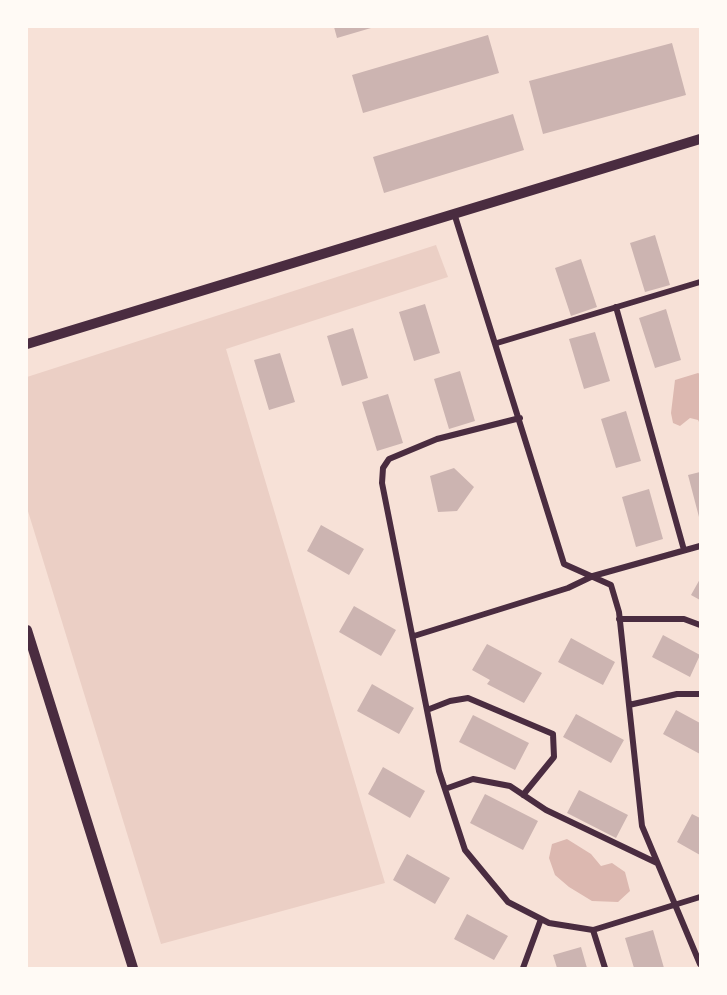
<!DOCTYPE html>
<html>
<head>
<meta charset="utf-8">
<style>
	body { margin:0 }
	#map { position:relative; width:727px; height:995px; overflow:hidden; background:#f7e1d7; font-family:Cabin,sans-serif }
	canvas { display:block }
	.frame { position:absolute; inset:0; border:28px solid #fffaf5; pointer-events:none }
</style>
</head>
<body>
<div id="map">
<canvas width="727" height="995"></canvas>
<div class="frame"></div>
</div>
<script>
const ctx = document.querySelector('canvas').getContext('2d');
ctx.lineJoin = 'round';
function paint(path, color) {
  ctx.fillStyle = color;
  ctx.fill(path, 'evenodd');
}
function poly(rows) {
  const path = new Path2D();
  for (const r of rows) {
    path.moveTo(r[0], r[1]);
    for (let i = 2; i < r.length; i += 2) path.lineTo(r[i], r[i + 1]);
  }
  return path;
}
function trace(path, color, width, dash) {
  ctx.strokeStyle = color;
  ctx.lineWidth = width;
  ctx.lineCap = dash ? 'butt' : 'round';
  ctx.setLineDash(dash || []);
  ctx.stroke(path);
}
paint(poly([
	[436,245,448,277,226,349,385,883,161,944,27,508,27,377]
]), '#ebcfc5');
paint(poly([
	[698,373,700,374,700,424,698,420,690,418,680,426,673,423,671,413,675,380],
	[567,839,591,854,601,866,612,863,625,872,630,891,618,902,592,901,569,887,555,875,549,858,552,844]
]), '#dcb8b0');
paint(poly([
	[334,27,371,27,371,28,337,38],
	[488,35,499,73,363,113,352,75],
	[672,43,686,95,543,134,529,81],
	[513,114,524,150,384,193,373,157],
	[655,235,670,285,645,292,630,243],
	[581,259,597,307,571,316,555,268],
	[425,304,440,353,414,361,399,312],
	[666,309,681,360,655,368,639,318],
	[353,328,368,378,342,386,327,336],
	[595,332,610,381,584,389,569,339],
	[280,353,295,402,269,410,254,360],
	[460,371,475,421,449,429,434,379],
	[388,394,403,443,377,451,362,402],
	[626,411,641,461,616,468,601,419],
	[454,468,474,487,457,511,438,512,430,476],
	[700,472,700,516,699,517,688,475],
	[649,489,663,539,636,547,622,497],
	[321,525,364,549,349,575,307,551],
	[700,579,700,600,691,595],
	[354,606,396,630,381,656,339,632],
	[663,635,700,655,690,677,652,657],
	[571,638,615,662,603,685,558,662],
	[487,644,542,673,524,703,487,684,490,680,472,670],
	[372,684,414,708,399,734,357,711],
	[676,710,700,723,700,754,663,734],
	[576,714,624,740,611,763,563,737],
	[473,715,529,743,515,770,459,742],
	[383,767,425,791,410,818,368,794],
	[579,790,628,815,616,838,567,813],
	[485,794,538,821,523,850,470,823],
	[692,814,700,818,700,855,677,842],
	[407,854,450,878,435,904,393,880],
	[467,914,508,936,494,960,454,939],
	[653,930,664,968,634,968,625,938],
	[581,947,587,968,557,968,553,955]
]), '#ccb4b1');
trace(poly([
	[454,213,564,564,611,585,619,612,642,826,700,964],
	[616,307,684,550],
	[497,343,700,282],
	[520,418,437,439,389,459,383,468,382,483,439,771,465,850,508,902,549,923,593,930,700,897],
	[619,619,684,619,700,625],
	[414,636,568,588,593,576,700,546],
	[629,705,677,694,700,694],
	[427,710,450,701,468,698,553,734,554,757,523,795],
	[445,789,473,779,510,786,546,810,657,863],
	[593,930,605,968],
	[523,968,541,919]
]), '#4a2c40', 6);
trace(poly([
	[27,344,700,139],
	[27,630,133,968]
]), '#4a2c40', 10);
</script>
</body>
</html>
